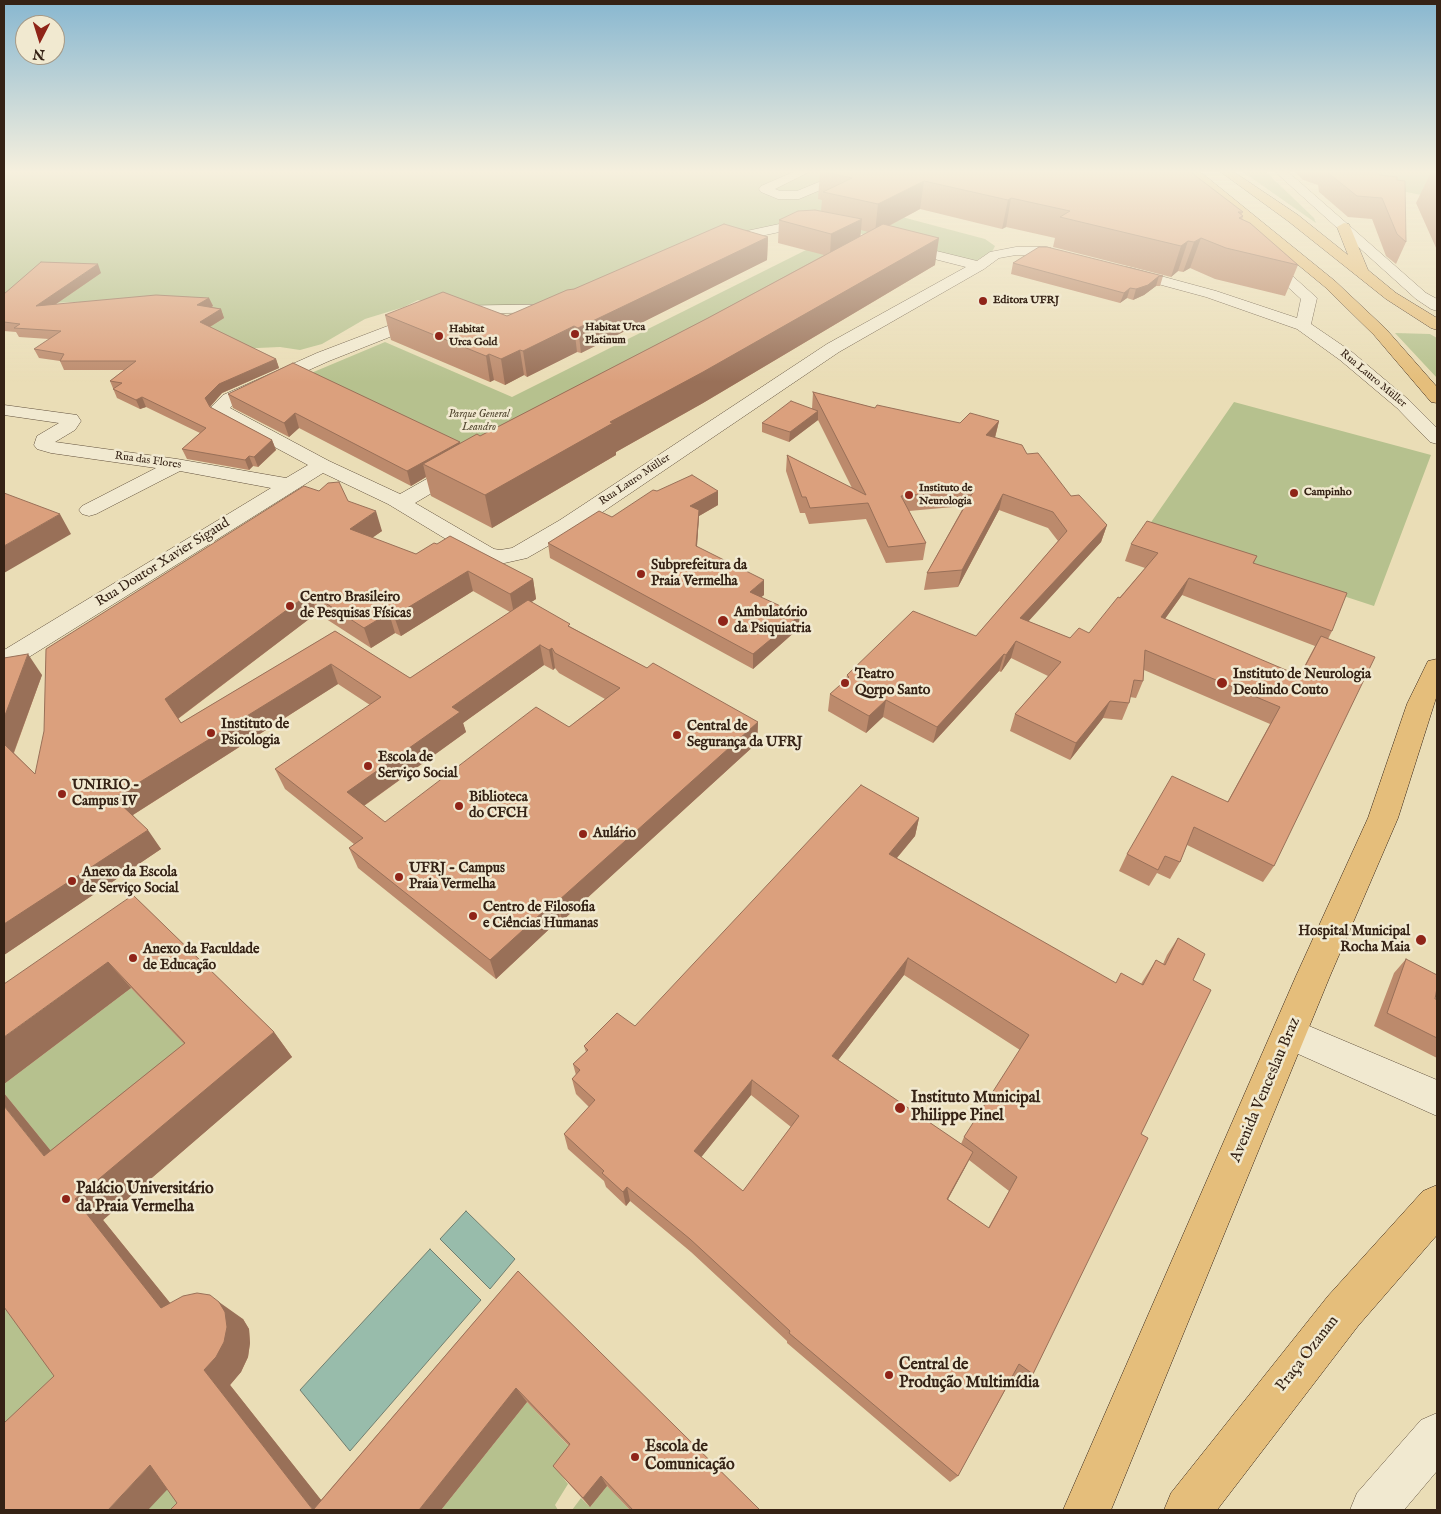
<!DOCTYPE html>
<html>
<head>
<meta charset="utf-8">
<style>
	body { margin:0 }
	#map { position:relative; width:1441px; height:1514px; overflow:hidden; background:#eaddb6; font-family:"IM FELL English",serif }
	canvas { display:block }
	.frame { position:absolute; inset:0; border:5px solid #352215; pointer-events:none }
	.north { position:absolute; left:15px; top:15px; width:50px; height:50px; box-sizing:border-box; background:#f1e9d0; border:1px solid #a69985; border-radius:50%; rotate:185deg; font-size:14px; font-weight:700; line-height:20px; text-align:center; color:#352215 }
	.north::after { content:''; display:block; margin:auto; width:18px; height:22px; background:#8f2418; clip-path:polygon(50% 0,100% 100%,50% 72%,0 100%) }
</style>
</head>
<body>
<div id="map">
<canvas width="1441" height="1514"></canvas>
<div class="frame"></div>
<div class="north">N</div>
</div>
<script>
const ctx = document.querySelector('canvas').getContext('2d');
ctx.lineJoin = 'round';
function paint(path, color) {
  ctx.fillStyle = color;
  ctx.fill(path, 'evenodd');
}
function poly(rows) {
  const path = new Path2D();
  for (const r of rows) {
    path.moveTo(r[0], r[1]);
    for (let i = 2; i < r.length; i += 2) path.lineTo(r[i], r[i + 1]);
  }
  return path;
}
function trace(path, color, width, dash) {
  ctx.strokeStyle = color;
  ctx.lineWidth = width;
  ctx.lineCap = dash ? 'butt' : 'round';
  ctx.setLineDash(dash || []);
  ctx.stroke(path);
}
function label(font, color, halo, rows, align = 'center') {
  ctx.font = font + ' "IM FELL English",serif';
  ctx.lineWidth = 5;
  ctx.setLineDash([]);
  ctx.textBaseline = 'middle';
  ctx.strokeStyle = halo;
  ctx.fillStyle = color;
  for (const [text, x, y, turn = 0] of rows) {
    ctx.save();
    ctx.translate(x, y);
    ctx.rotate((+turn || 0) * Math.PI / 180);
    ctx.textAlign = isNaN(turn) ? turn : align;
    if (halo) ctx.strokeText(text, 0, 0);
    ctx.fillText(text, 0, 0);
    ctx.restore();
  }
}
paint(poly([
	[4,170,882,170,902,217,985,239,995,246,992,252,972,263,824,224,753,234,563,303,486,308,433,305,418,300,404,307,365,319,322,344,300,350,280,347,235,349,84,302,4,304],
	[1240,170,1264,170,1314,218,1316,223],
	[1351,170,1380,172,1379,170,1437,170,1437,198,1406,192,1353,192],
	[832,237,879,250,483,463,304,376,385,342,512,397],
	[1395,333,1430,334,1437,338,1437,378],
	[1234,402,1431,455,1374,606,1145,531],
	[131,988,207,1068,73,1178,4,1093,4,1084],
	[4,1306,65,1361,4,1475],
	[527,1402,578,1456,562,1476,568,1484,555,1505,558,1510,441,1510],
	[180,1476,205,1510,146,1510],
	[607,1486,630,1510,572,1510,581,1498,590,1507]
]), '#b6c18e');
const water = poly([
	[466,1211,515,1259,490,1289,440,1239,466,1211],
	[430,1249,481,1300,350,1451,300,1390,430,1249]
]);
paint(water, '#98bcab');
trace(water, '#707e6f', 1);
const minor = poly([
	[798,170,813,170,775,189,780,191,797,191,848,170,863,170,861,173,799,199,778,199,761,192,759,189,761,186,798,170],
	[1273,170,1286,170,1426,293,1437,299,1437,311,1431,309,1416,299,1273,170],
	[784,223,817,223,824,227,817,231,784,231,719,245,712,241,714,238,784,223],
	[900,242,977,261,990,252,1016,247,1046,247,1051,248,1053,251,1051,254,1046,255,1016,255,999,258,984,269,839,352,576,530,527,558,500,564,479,559,388,504,323,473,13,667,4,669,4,650,271,488,180,471,96,514,89,516,82,514,79,510,82,506,156,468,51,453,37,449,34,445,37,436,59,423,4,415,4,405,77,415,81,421,75,430,55,442,177,459,286,478,308,465,215,415,211,407,223,395,317,353,440,306,569,304,571,307,569,310,563,312,448,314,329,361,235,403,230,408,329,461,400,494,455,463,462,461,469,463,472,467,469,471,415,503,494,549,500,550,512,548,560,520,827,344,966,267,895,249,893,246,900,242],
	[1263,253,1268,254,1317,298,1311,324,1352,352,1409,400,1437,428,1437,444,1430,442,1397,408,1340,360,1297,329,1206,297,1121,274,1119,271,1121,268,1126,267,1131,268,1216,291,1297,318,1301,299,1258,260,1256,257,1258,254,1263,253],
	[1290,1018,1437,1080,1437,1116,1278,1045,1273,1034,1278,1023,1290,1018],
	[1437,1413,1437,1471,1404,1510,1350,1510,1357,1493,1421,1420,1437,1413]
]);
const major = poly([
	[1437,1185,1437,1235,1358,1326,1217,1510,1164,1510,1171,1493,1328,1296,1423,1191,1437,1185]
]);
const highway = poly([
	[1179,170,1194,170,1203,174,1335,281,1386,329,1437,387,1437,403,1431,402,1374,335,1325,287,1195,180,1179,170],
	[1218,170,1231,170,1298,215,1348,255,1337,227,1344,223,1349,224,1368,270,1396,293,1437,318,1437,330,1431,328,1386,299,1288,221,1218,170],
	[1437,659,1437,695,1398,818,1330,976,1111,1510,1063,1510,1296,976,1368,818,1407,704,1428,661,1437,659]
]);
trace(minor, '#62513d', 1);
trace(major, '#352215', 1);
trace(highway, '#352215', 1);
paint(minor, '#f1e9d0');
paint(major, '#e5be7b');
paint(highway, '#e5be7b');
paint(poly([
	[1293,170,1375,170,1406,242,1396,264,1386,256,1372,219,1348,217,1319,192,1318,185,1303,180],
	[1432,170,1437,170,1437,250,1416,203],
	[820,171,1243,212,1241,215,1243,216,1242,220,1298,265,1285,296,1215,279,1190,268,1183,272,1178,271,1171,277,1053,247,1055,238,1006,227,1002,229,920,209,889,226,935,265,703,403,616,452,616,455,492,528,431,496,426,477,411,486,299,428,289,437,233,408,228,394,461,443,480,436,708,318,824,255,778,243,779,220,821,211,822,200,818,199],
	[861,230,868,232,860,236],
	[768,237,767,260,581,353,577,352,527,377,524,375,505,385,494,380,490,382,391,340,385,315,507,316,574,289],
	[1013,263,1163,276,1160,286,1156,286,1144,295,1133,300,1127,298,1120,303,1011,274],
	[101,273,56,304,209,298,213,306,211,307,221,309,224,318,210,327,276,359,279,368,222,393,210,407,272,440,276,450,258,467,253,466,249,470,187,459,182,449,200,433,146,407,140,409,117,398,110,381,124,370,64,370,60,361,39,358,34,349,49,339,19,337,16,332,4,331,4,294],
	[813,392,875,408,960,423,999,421,995,438,1027,454,1071,496,1107,525,1101,542,1028,621,1070,638,1089,633,1145,568,1125,561,1131,544,1257,556,1254,563,1332,631,1328,639,1274,866,1263,882,1187,845,1180,862,1170,879,1157,873,1149,886,1119,871,1127,854,1228,801,1270,724,1144,670,1143,681,1136,698,1130,697,1129,703,1122,720,1103,718,1070,760,1010,731,1015,714,1048,676,1011,658,1001,672,999,671,933,743,883,717,866,733,828,711,830,694,846,680,847,675,976,636,1058,541,1048,528,999,510,958,587,924,590,927,573,964,506,909,511,926,543,923,560,886,563,866,519,809,524,805,513,800,513,786,471,787,455,852,488,818,420,789,442,762,432,762,423,812,409],
	[1182,595,1315,646,1299,676,1165,619],
	[657,491,718,491,718,505,699,516,697,546,764,595,761,597,798,629,753,669,550,558,548,543,612,517],
	[348,501,382,531,372,538,416,554,437,544,533,579,536,599,531,602,571,627,647,668,758,722,757,743,562,921,560,919,496,979,358,868,349,848,354,844,285,789,275,769,370,705,338,684,133,815,161,849,4,955,4,658,42,675,14,753,35,774],
	[473,591,510,612,410,678,335,631,181,723,178,719,317,613,371,648,395,633,401,636],
	[544,665,553,670,555,668,559,673,605,699,569,727,385,822,364,806,466,732,463,723],
	[919,818,915,836,897,858,1115,983,1141,984,1156,960,1163,964,1167,955,1178,938,1193,980,1141,1134,1033,1374,1023,1384,1013,1376,958,1476,950,1482,787,1343,787,1341,691,1252,630,1201,626,1206,606,1187,604,1181,568,1149,564,1134,589,1107,576,1094,572,1079,576,1075,573,1064,586,1052,584,1046,635,1026],
	[904,975,1020,1050,964,1137,961,1144,838,1060],
	[751,1095,791,1127,743,1191,701,1157],
	[969,1160,1009,1191,988,1228,948,1199],
	[133,895,274,1032,292,1057,103,1220,170,1303,243,1319,249,1329,250,1343,248,1357,241,1372,230,1385,321,1500,518,1271,760,1510,630,1510,607,1486,590,1507,553,1466,569,1446,527,1402,441,1510,177,1503,167,1489,54,1376,51,1150,184,1044,131,988,4,1084],
	[1406,959,1435,999,1437,999,1437,1058,1374,1026,1394,973]
]), '#bc8a6c');
paint(poly([
	[924,181,920,209,875,233,878,204],
	[1011,198,1006,227,1002,229,1008,200],
	[862,219,860,241,830,257,831,234],
	[768,237,767,260,581,353,578,328],
	[939,238,935,265,703,403,616,452,616,455,492,528,485,495,610,422],
	[1201,238,1190,268,1183,272,1194,242],
	[1188,241,1178,271,1171,277,1181,246],
	[98,264,101,273,40,315,36,306],
	[1159,276,1156,286,1144,295,1133,300,1136,289],
	[1130,288,1127,298,1120,303,1124,293],
	[209,298,213,306,200,314,197,305],
	[221,309,224,318,203,331,200,322],
	[574,326,577,352,527,377,523,351],
	[520,350,524,375,505,385,501,359],
	[489,354,494,380,490,382,486,356],
	[276,359,279,368,222,393,209,408,205,398,219,384],
	[142,397,146,407,140,409,136,400],
	[818,411,818,420,789,442,790,432],
	[295,413,299,428,289,437,284,423],
	[999,421,995,437,982,451,986,435],
	[272,440,276,450,258,467,254,457],
	[460,442,463,457,423,464,426,477,411,486,407,471],
	[249,456,253,466,249,470,245,460],
	[718,491,718,505,699,516,696,560,690,506],
	[1003,494,999,510,958,587,962,570],
	[376,511,382,531,356,549,350,529],
	[60,514,71,534,4,573,4,546],
	[1107,525,1101,542,1016,635,1020,618],
	[468,571,473,591,401,636,394,616],
	[1189,578,1182,595,1154,634,1161,617],
	[533,579,536,599,514,614,510,594],
	[764,580,764,595,750,606,750,592],
	[310,593,317,613,176,720,165,699],
	[389,613,395,633,371,648,364,628],
	[800,615,798,629,753,669,753,654],
	[1016,641,1011,658,1001,672,1006,655],
	[540,645,544,665,463,723,466,732,355,812,347,792,452,707],
	[552,648,555,668,553,670,549,650],
	[28,654,42,675,12,757,4,746,4,718],
	[1004,654,999,671,933,743,937,727],
	[331,664,338,684,128,818,114,798],
	[886,700,883,717,866,733,869,716],
	[1110,701,1103,718,1070,760,1076,743],
	[758,722,757,743,562,921,558,901],
	[919,818,915,836,885,872,889,854],
	[148,830,161,849,4,955,4,924],
	[556,900,560,919,496,979,490,960],
	[908,958,904,975,829,1072,832,1056],
	[108,962,131,988,4,1084,4,1037],
	[274,1032,292,1057,103,1220,188,1325,161,1308,75,1199],
	[752,1080,751,1095,695,1165,694,1151],
	[4,1093,73,1178,44,1156,4,1106],
	[973,1152,966,1166,941,1212,947,1199],
	[627,1187,630,1201,626,1206,623,1192],
	[219,1302,243,1319,249,1329,250,1343,248,1357,241,1372,230,1385,329,1510,313,1510,204,1370],
	[516,1388,527,1402,441,1510,419,1510],
	[150,1465,180,1476,148,1510,108,1510],
	[601,1476,607,1486,590,1507,583,1498]
]), '#997058');
const building = poly([
	[823,170,1188,170,1243,212,1238,212,1243,216,1239,218,1250,223,1298,265,1226,248,1201,238,1194,242,1188,241,1181,246,1060,217,1070,211,1011,198,1008,200,924,181,878,204,823,192,852,178,820,171,823,170],
	[1327,170,1375,170,1380,175,1397,177,1397,180,1405,181,1406,242,1397,234,1382,198,1357,196,1327,172,1327,170],
	[815,210,862,219,831,234,779,220,798,211,815,210],
	[724,224,768,237,578,328,574,326,523,351,520,350,501,359,489,354,486,356,385,315,443,292,507,316,567,290,574,289,724,224],
	[883,224,939,238,703,372,610,422,613,423,485,495,423,464,477,434,480,436,708,318,883,224],
	[1039,247,1047,247,1163,276,1159,276,1148,285,1136,289,1130,288,1124,293,1013,263,1039,247],
	[41,262,98,264,36,306,156,295,209,298,197,305,221,309,200,322,276,359,219,384,205,398,210,407,272,440,254,457,249,456,245,460,182,449,206,428,142,397,136,400,113,389,122,383,110,381,136,361,60,361,64,354,34,349,61,331,14,328,20,324,4,322,4,294,41,262],
	[293,363,460,442,407,471,295,413,284,423,228,394,293,363],
	[813,392,875,408,877,405,960,423,970,413,999,421,986,435,1022,445,1027,454,1038,453,1071,496,1079,495,1107,525,1020,618,1070,638,1079,628,1089,633,1118,597,1120,598,1158,553,1131,544,1147,521,1257,556,1253,563,1347,593,1332,631,1189,578,1161,617,1300,676,1321,636,1375,657,1274,866,1194,827,1180,862,1165,856,1158,870,1127,854,1172,776,1228,802,1280,707,1145,650,1143,681,1134,680,1129,703,1110,701,1076,743,1015,714,1061,662,1016,641,1006,655,1004,654,937,727,886,700,869,716,830,694,849,677,847,675,913,611,976,636,1067,531,1053,512,1003,494,962,570,927,573,974,490,901,496,926,543,888,547,868,503,810,508,806,497,802,497,787,455,866,495,813,392],
	[791,401,818,411,790,432,762,423,791,401],
	[692,475,718,491,690,506,699,510,696,546,764,580,750,592,800,615,753,654,548,543,599,511,612,517,653,490,657,491,692,475],
	[339,482,348,501,376,511,350,529,416,554,434,543,437,544,450,536,533,579,510,594,468,571,394,616,389,613,364,628,310,593,165,699,181,723,335,631,410,678,528,600,570,624,568,626,647,668,653,663,758,722,558,901,556,900,490,960,349,848,363,838,275,769,381,697,331,664,114,798,148,830,4,924,4,744,35,774,44,731,46,649,304,486,319,491,328,483,339,482],
	[540,645,549,650,552,648,555,653,620,688,569,727,536,707,385,822,347,792,460,712,452,707,540,645],
	[4,493,60,514,4,546,4,493],
	[28,654,4,718,4,658,28,654],
	[861,785,919,818,889,854,1116,983,1121,973,1143,985,1156,960,1165,965,1178,938,1205,954,1193,980,1211,990,1141,1134,1148,1138,1033,1374,1019,1364,958,1476,789,1333,790,1331,690,1239,627,1187,623,1192,602,1173,604,1171,564,1134,595,1100,572,1079,580,1070,573,1064,588,1050,584,1046,617,1013,635,1026,861,785],
	[908,958,1029,1035,964,1137,1017,1177,989,1228,947,1199,973,1152,832,1056,908,958],
	[752,1080,799,1116,743,1191,694,1151,752,1080],
	[133,895,274,1032,75,1199,161,1308,183,1296,197,1293,210,1295,219,1302,225,1312,227,1327,224,1342,216,1357,204,1370,313,1510,518,1271,760,1510,633,1510,601,1476,583,1498,553,1466,570,1444,516,1388,419,1510,170,1510,177,1503,150,1465,108,1510,4,1510,4,1423,54,1376,4,1307,4,1106,44,1156,185,1043,108,962,4,1037,4,984,133,895],
	[1406,959,1437,975,1437,988,1435,999,1437,999,1437,1038,1387,1013,1406,959]
]);
paint(building, '#dba07d');
trace(building, '#997058', 1);
const sky = ctx.createLinearGradient(0, 0, 0, 382);
sky.addColorStop(0, '#88b7d0');
sky.addColorStop(0.45, '#f6f0de');
sky.addColorStop(1, '#f6f0de00');
ctx.fillStyle = sky;
ctx.fillRect(0, 0, 1441, 382);
for (const [x, y, r, color] of [
	[983,301,5,"#8f2418"],
	[575,334,5,"#8f2418"],
	[439,336,5,"#8f2418"],
	[1294,493,5,"#8f2418"],
	[909,495,5,"#8f2418"],
	[641,574,5,"#8f2418"],
	[290,606,5,"#8f2418"],
	[723,621,6,"#8f2418"],
	[845,683,5,"#8f2418"],
	[1222,683,6,"#8f2418"],
	[211,733,5,"#8f2418"],
	[677,735,5,"#8f2418"],
	[368,766,5,"#8f2418"],
	[62,794,5,"#8f2418"],
	[459,806,5,"#8f2418"],
	[583,834,5,"#8f2418"],
	[399,877,5,"#8f2418"],
	[72,881,5,"#8f2418"],
	[473,916,5,"#8f2418"],
	[1421,940,6,"#8f2418"],
	[133,958,5,"#8f2418"],
	[900,1108,6,"#8f2418"],
	[66,1199,5,"#8f2418"],
	[889,1375,5,"#8f2418"],
	[635,1457,5,"#8f2418"]
]) {
  const dot = new Path2D();
  dot.arc(x, y, r, 0, 2 * Math.PI);
  ctx.fillStyle = color;
  ctx.fill(dot);
  trace(dot, '#f1e9d0', 2);
}
label('bold 11px', '#352215', '#f1e9d0', [
	["Editora UFRJ",993,301],
	["Habitat Urca",585,328],
	["Platinum",585,341],
	["Habitat",449,330],
	["Urca Gold",449,343],
	["Instituto de",919,489],
	["Neurologia",919,502],
	["Campinho",1304,493]
], 'left');
label('11px', '#352215', '#f1e9d0', [
	["Rua Lauro Müller",1373,379,40],
	["Rua das Flores",148,461,8],
	["Rua Lauro Müller",635,480,-34]
]);
label('italic 11px', '#554a33', '#f1e9d0', [
	["Parque General",479,415],
	["Leandro",479,428]
]);
label('14px', '#352215', '#f1e9d0', [
	["Rua Doutor Xavier Sigaud",163,563,-32]
]);
label('bold 14px', '#352215', '#f1e9d0', [
	["Subprefeitura da",651,566],
	["Praia Vermelha",651,582],
	["Centro Brasileiro",300,598],
	["de Pesquisas Físicas",300,614],
	["Ambulatório",734,613],
	["da Psiquiatria",734,629],
	["Teatro",855,675],
	["Qorpo Santo",855,691],
	["Instituto de Neurologia",1233,675],
	["Deolindo Couto",1233,691],
	["Instituto de",221,725],
	["Psicologia",221,741],
	["Central de",687,727],
	["Segurança da UFRJ",687,743],
	["Escola de",378,758],
	["Serviço Social",378,774],
	["UNIRIO -",72,786],
	["Campus IV",72,802],
	["Biblioteca",469,798],
	["do CFCH",469,814],
	["Aulário",593,834],
	["UFRJ - Campus",409,869],
	["Praia Vermelha",409,885],
	["Anexo da Escola",82,873],
	["de Serviço Social",82,889],
	["Centro de Filosofia",483,908],
	["e Ciências Humanas",483,924],
	["Hospital Municipal",1410,932,"right"],
	["Rocha Maia",1410,948,"right"],
	["Anexo da Faculdade",143,950],
	["de Educação",143,966]
], 'left');
label('16px', '#352215', '#f1e9d0', [
	["Avenida Venceslau Braz",1266,1090,-67],
	["Praça Ozanan",1308,1354,-52]
]);
label('bold 16px', '#352215', '#f1e9d0', [
	["Instituto Municipal",911,1099],
	["Philippe Pinel",911,1117],
	["Palácio Universitário",76,1190],
	["da Praia Vermelha",76,1208],
	["Central de",899,1366],
	["Produção Multimídia",899,1384],
	["Escola de",645,1448],
	["Comunicação",645,1466]
], 'left');
</script>
</body>
</html>
